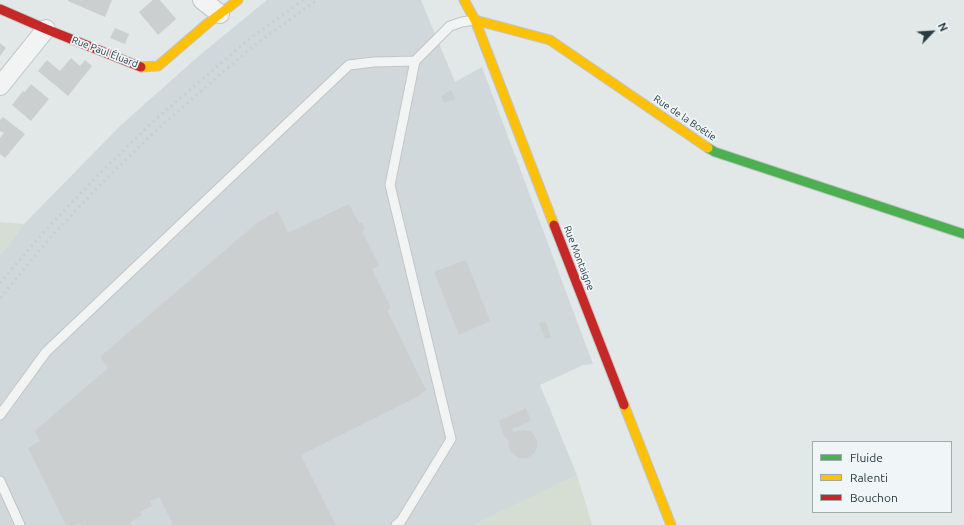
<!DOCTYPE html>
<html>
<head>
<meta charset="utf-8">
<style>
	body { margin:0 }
	#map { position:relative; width:964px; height:525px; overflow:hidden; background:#e2e7e8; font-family:Ubuntu,sans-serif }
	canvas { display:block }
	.legend { position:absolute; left:812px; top:441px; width:140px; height:72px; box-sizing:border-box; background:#f0f6f8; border:1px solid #a0abb0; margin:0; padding:5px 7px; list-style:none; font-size:12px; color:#273b43 }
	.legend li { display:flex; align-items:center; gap:8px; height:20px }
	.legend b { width:20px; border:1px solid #a0abb0 }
	.north { position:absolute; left:912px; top:12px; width:40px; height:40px; -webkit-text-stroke:3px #f0f6f8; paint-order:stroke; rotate:65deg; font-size:11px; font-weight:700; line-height:16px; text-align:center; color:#273b43 }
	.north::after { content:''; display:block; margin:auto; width:14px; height:18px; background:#273b43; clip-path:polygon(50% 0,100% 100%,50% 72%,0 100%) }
</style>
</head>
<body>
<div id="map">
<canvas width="964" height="525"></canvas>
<ul class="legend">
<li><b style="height:5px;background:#4caf50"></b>Fluide</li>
<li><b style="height:5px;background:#ffc107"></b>Ralenti</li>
<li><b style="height:5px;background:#c62828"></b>Bouchon</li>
</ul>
<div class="north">N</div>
</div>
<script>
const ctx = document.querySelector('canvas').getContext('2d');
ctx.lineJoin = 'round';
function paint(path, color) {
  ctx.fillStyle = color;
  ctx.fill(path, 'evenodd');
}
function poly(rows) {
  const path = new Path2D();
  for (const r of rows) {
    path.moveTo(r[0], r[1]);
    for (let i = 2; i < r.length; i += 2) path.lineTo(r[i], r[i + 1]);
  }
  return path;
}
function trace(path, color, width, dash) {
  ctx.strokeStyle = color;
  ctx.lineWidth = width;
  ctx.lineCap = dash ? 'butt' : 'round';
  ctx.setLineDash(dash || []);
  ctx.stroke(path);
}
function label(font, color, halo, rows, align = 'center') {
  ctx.font = font + ' Ubuntu,sans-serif';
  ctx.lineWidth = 3.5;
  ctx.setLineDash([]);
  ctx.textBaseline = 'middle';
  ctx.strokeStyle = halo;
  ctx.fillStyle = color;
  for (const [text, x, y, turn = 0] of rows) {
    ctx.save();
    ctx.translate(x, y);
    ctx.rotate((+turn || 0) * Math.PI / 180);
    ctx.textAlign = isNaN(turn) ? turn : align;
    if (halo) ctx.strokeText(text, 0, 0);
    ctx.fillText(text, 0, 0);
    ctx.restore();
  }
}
paint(poly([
	[267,0,421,0,455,82,482,67,593,364,583,365,540,385,577,475,474,525,0,525,0,255,24,224,120,126,201,54]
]), '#d0d8dc');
paint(poly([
	[0,222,24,224,0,255],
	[577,475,592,525,474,525]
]), '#d6ddd3');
paint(poly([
	[68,0,112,0,105,17,68,1],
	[153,0,160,0,176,19,158,35,139,12],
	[115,28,129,34,125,44,110,38],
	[0,43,6,48,0,56],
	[71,58,80,66,85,60,92,66,68,96,38,71,47,60,60,71],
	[31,84,49,99,31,121,12,105,23,91,25,92],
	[451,90,455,99,444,103,441,96],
	[3,117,25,134,5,158,0,154,0,138,4,133,0,131,0,120],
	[349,204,359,223,362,222,365,229,362,231,379,265,372,269,391,308,387,310,426,390,420,394,421,395,301,455,336,525,173,525,159,497,150,501,152,506,140,512,142,515,130,522,132,525,81,525,80,523,74,525,66,525,28,448,40,441,35,431,108,368,100,357,258,222,278,211,288,233],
	[466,260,490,321,459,335,434,272],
	[545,321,551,337,545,339,539,323],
	[526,408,531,421,512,429,514,433,519,430,530,431,534,435,537,441,537,447,535,452,531,456,526,458,519,458,514,455,510,450,508,444,509,441,503,434,499,421]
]), '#cbcfd0');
const lane = poly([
	[0,415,46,352,349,65,374,62,415,61],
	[0,481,20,525],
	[396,525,401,521,451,439,390,185,415,61,450,26,462,22,475,20]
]);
const street = poly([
	[202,0,220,14],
	[0,86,46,29]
]);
const fast = poly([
	[708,148,715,152,964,234]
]);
const slow = poly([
	[464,0,475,20,554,225],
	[475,20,550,40,708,148],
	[141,67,158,66,208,23,238,0],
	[624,405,671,525]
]);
const jam = poly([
	[0,9,46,29,141,67],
	[554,225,624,405]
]);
trace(lane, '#c0c5c6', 11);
trace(street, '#c0c5c6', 20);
trace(fast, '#c0c5c6', 11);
trace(slow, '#c0c5c6', 11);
trace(jam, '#c0c5c6', 11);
trace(lane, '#f2f4f4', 9);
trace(street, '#f2f4f4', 18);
trace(fast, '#4caf50', 9);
trace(slow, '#ffc107', 9);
trace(jam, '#c62828', 9);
trace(poly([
	[0,283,42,234,98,175,156,119,248,40,303,0],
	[0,298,49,239,104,181,161,126,253,46,317,0]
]), '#cbcecf', 3, [2, 4]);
label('10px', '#273b43', '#f0f6f8', [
	["Rue Paul Éluard",105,52,21],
	["Rue de la Boétie",685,118,34],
	["Rue Montaigne",579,258,69]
]);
</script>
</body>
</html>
